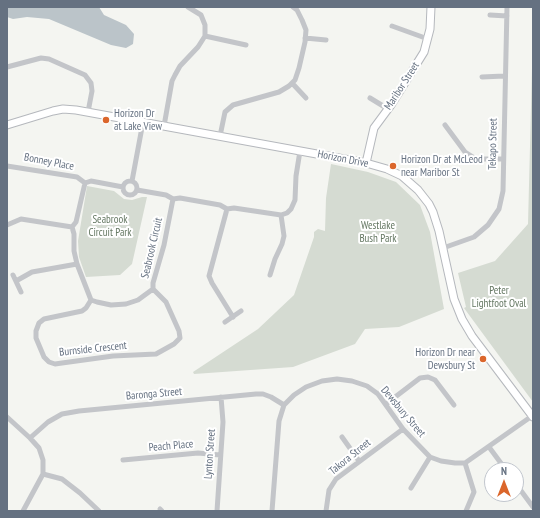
<!DOCTYPE html>
<html>
<head>
<meta charset="utf-8">
<style>
	body { margin:0 }
	#map { position:relative; width:540px; height:518px; overflow:hidden; background:#f4f5f1; font-family:"PT Sans Narrow",sans-serif }
	canvas { display:block }
	.frame { position:absolute; inset:0; border:8px solid #657181; pointer-events:none }
	.north { position:absolute; left:484px; top:462px; width:40px; height:40px; box-sizing:border-box; background:#fff; border:1px solid #c1c6cd; border-radius:50%; rotate:0deg; font-size:11px; font-weight:700; line-height:16px; text-align:center; color:#657181 }
	.north::after { content:''; display:block; margin:auto; width:14px; height:18px; background:#db662b; clip-path:polygon(50% 0,100% 100%,50% 72%,0 100%) }
</style>
</head>
<body>
<div id="map">
<canvas width="540" height="518"></canvas>
<div class="frame"></div>
<div class="north">N</div>
</div>
<script>
const ctx = document.querySelector('canvas').getContext('2d');
ctx.lineJoin = 'round';
function paint(path, color) {
  ctx.fillStyle = color;
  ctx.fill(path, 'evenodd');
}
function poly(rows) {
  const path = new Path2D();
  for (const r of rows) {
    if (r.length === 3) {
      path.moveTo(r[0] + r[2], r[1]);
      path.arc(r[0], r[1], r[2], 0, 2 * Math.PI);
      continue;
    }
    path.moveTo(r[0], r[1]);
    for (let i = 2; i < r.length; i += 2) path.lineTo(r[i], r[i + 1]);
  }
  return path;
}
function trace(path, color, width, dash) {
  ctx.strokeStyle = color;
  ctx.lineWidth = width;
  ctx.lineCap = dash ? 'butt' : 'round';
  ctx.setLineDash(dash || []);
  ctx.stroke(path);
}
function label(font, color, halo, rows, align = 'center') {
  ctx.font = font + ' "PT Sans Narrow",sans-serif';
  ctx.lineWidth = 4;
  ctx.setLineDash([]);
  ctx.textBaseline = 'middle';
  ctx.strokeStyle = halo;
  ctx.fillStyle = color;
  for (const [text, x, y, turn = 0] of rows) {
    ctx.save();
    ctx.translate(x, y);
    ctx.rotate((+turn || 0) * Math.PI / 180);
    ctx.textAlign = isNaN(turn) ? turn : align;
    if (halo) ctx.strokeText(text, 0, 0);
    ctx.fillText(text, 0, 0);
    ctx.restore();
  }
}
paint(poly([
	[533,29,533,402,464,308,466,307,458,273,495,261,528,224],
	[331,164,368,172,396,182,420,205,430,232,444,309,399,327,365,329,355,344,293,367,194,374,193,372,258,329,294,295,314,237,314,232,318,229,325,231,326,198],
	[87,186,114,191,124,199,132,200,142,197,147,197,132,264,120,275,86,277,79,257,78,241]
]), '#d5dbd2');
paint(poly([
	[7,7,99,7,104,15,126,25,134,34,133,44,126,48,111,45,49,19,27,17,13,19,7,17]
]), '#bbc4c9');
const secondary = poly([
	[7,125,53,111,63,109,76,110,366,163,387,169,402,176,418,190,429,204,433,212,439,231,454,299,462,319,472,336,533,417],
	[366,163,374,128,391,105,424,52,430,29,431,7]
]);
trace(secondary, '#b5b8bd', 9);
trace(poly([
	[490,15,507,16],
	[392,26,428,39],
	[205,36,246,45],
	[305,38,326,40],
	[7,67,41,58,49,59,85,75,91,83,92,91,88,112],
	[482,77,504,76],
	[292,83,306,98],
	[370,98,388,109],
	[445,125,465,152,476,159,503,159],
	[164,126,172,81,175,75,180,66,198,47,205,36,205,25,201,15,188,7],
	[220,136,225,112,233,105,279,92,289,86,295,80,299,68,305,42,306,30,302,20,297,10,293,7],
	[7,166,77,177,85,183],
	[130,188,7],
	[132,181,143,122],
	[123,187,91,181,85,183,76,222,72,227,74,234,74,251,77,264,91,300,97,302,111,305,126,304,138,300,153,289,153,283,164,245,173,199],
	[137,190,166,195,173,199,180,198,220,205,227,209,234,208,281,215,287,213,291,209,295,200,296,176,300,151],
	[227,209,209,276,212,283,233,317],
	[7,225,21,219,72,227],
	[443,248,474,237,488,225,499,209,503,191,507,7],
	[13,275,21,292],
	[270,275,275,259,282,244,284,236,281,215],
	[16,281,32,272,77,264],
	[91,300,86,308,82,311,44,319,39,323,36,331,36,338,44,357,49,362,55,364,62,363,113,356,156,354,174,344,180,338,179,331,166,302,153,289],
	[225,322,241,311],
	[386,404,420,378,428,377,435,380,454,405],
	[7,417,30,438,39,448,43,460,43,474,23,511],
	[342,437,359,461],
	[30,438,48,422,62,414,79,411,256,394,263,394,271,397,284,405],
	[489,447,506,470],
	[123,460,198,453,220,455],
	[465,463,474,492,466,511],
	[43,474,62,479,80,493,99,511],
	[516,484,533,507],
	[411,488,430,457],
	[160,509,162,511],
	[217,511,223,422,221,397],
	[272,511,279,421,284,405,294,395,306,387,322,381,337,379,352,381,367,386,378,394,403,429,430,457,441,461,455,463,465,463,532,416],
	[326,511,329,490,336,479,403,429]
]), '#c3c5c9', 5);
trace(secondary, '#fff', 7);
for (const [x, y, r, color] of [
	[106,120,4,"#db662b"],
	[393,166,4,"#db662b"],
	[483,359,4,"#db662b"]
]) {
  const dot = new Path2D();
  dot.arc(x, y, r, 0, 2 * Math.PI);
  ctx.fillStyle = color;
  ctx.fill(dot);
  trace(dot, '#fff', 1.5);
}
label('11px', '#657181', '#fff', [
	["Maribor Street",402,86,-57],
	["Tekapo Street",493,144,-89],
	["Horizon Drive",343,159,11],
	["Bonney Place",49,162,11],
	["Seabrook Circuit",152,248,-77],
	["Burnside Crescent",93,349,-6],
	["Baronga Street",154,394,-5],
	["Dewsbury Street",403,412,50],
	["Peach Place",171,446,-5],
	["Lynton Street",210,454,-86],
	["Takora Street",350,457,-39]
]);
label('11px', '#657181', '#fff', [
	["Horizon Dr",114,114],
	["at Lake View",114,127],
	["Horizon Dr at McLeod",401,160],
	["near Maribor St",401,173],
	["Horizon Dr near",475,353,"right"],
	["Dewsbury St",475,366,"right"]
], 'left');
label('11px', '#657863', '#fff', [
	["Seabrook",110,220],
	["Circuit Park",110,233],
	["Westlake",378,226],
	["Bush Park",378,239],
	["Peter",499,291],
	["Lightfoot Oval",499,304]
]);
</script>
</body>
</html>
